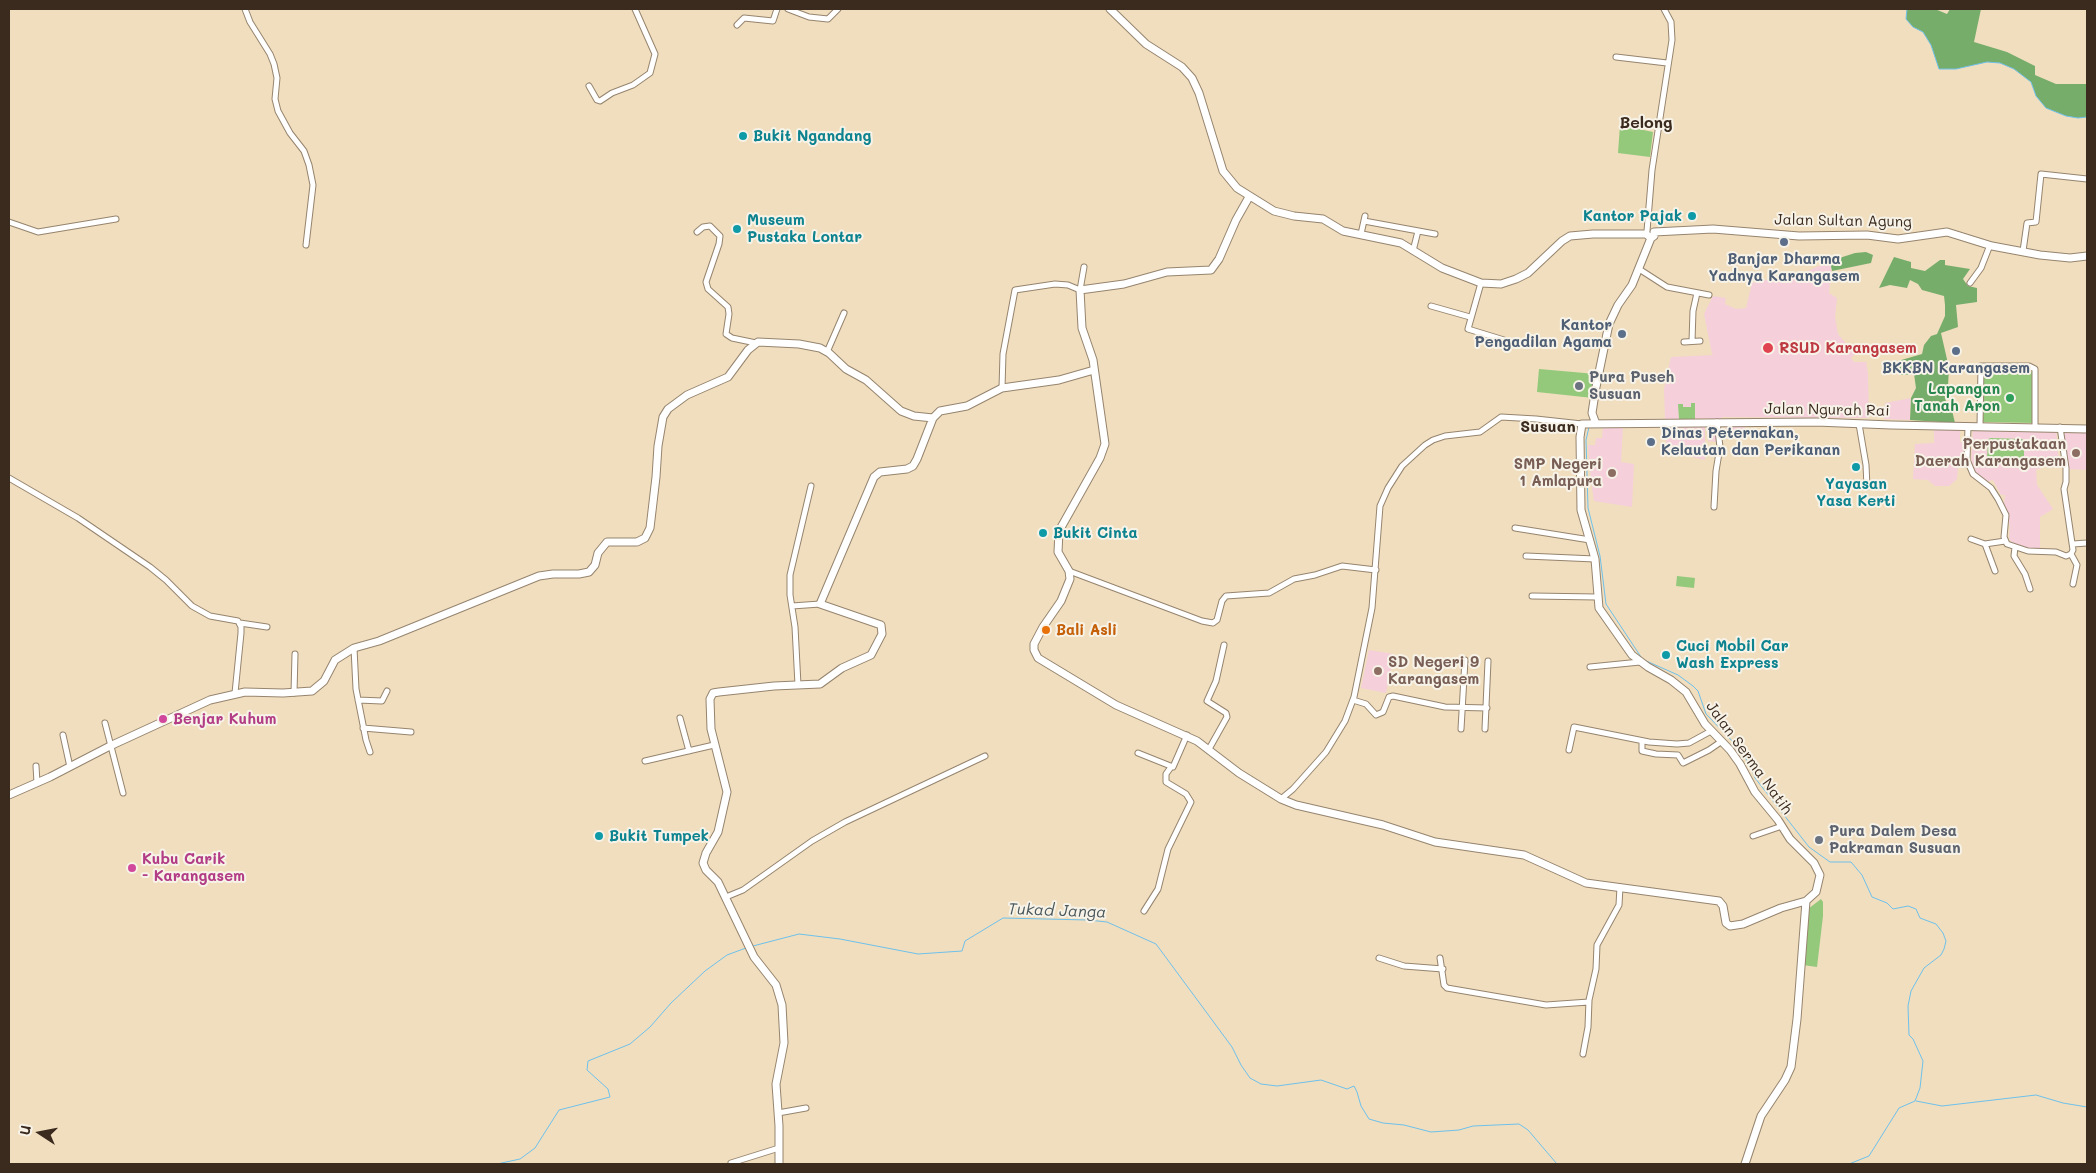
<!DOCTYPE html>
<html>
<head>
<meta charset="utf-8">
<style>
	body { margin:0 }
	#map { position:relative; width:2096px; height:1173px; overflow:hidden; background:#f0debf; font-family:Mali,sans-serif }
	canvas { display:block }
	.frame { position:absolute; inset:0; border:10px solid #3b2a1e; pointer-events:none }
	.north { position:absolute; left:15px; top:1108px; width:50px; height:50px; -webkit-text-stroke:4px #f7f3e8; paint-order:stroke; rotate:281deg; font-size:14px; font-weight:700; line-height:20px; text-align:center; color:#3b2a1e }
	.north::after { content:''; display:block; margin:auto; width:18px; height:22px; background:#3b2a1e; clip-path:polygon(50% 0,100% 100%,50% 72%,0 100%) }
</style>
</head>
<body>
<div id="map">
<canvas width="2096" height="1173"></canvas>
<div class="frame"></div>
<div class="north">U</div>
</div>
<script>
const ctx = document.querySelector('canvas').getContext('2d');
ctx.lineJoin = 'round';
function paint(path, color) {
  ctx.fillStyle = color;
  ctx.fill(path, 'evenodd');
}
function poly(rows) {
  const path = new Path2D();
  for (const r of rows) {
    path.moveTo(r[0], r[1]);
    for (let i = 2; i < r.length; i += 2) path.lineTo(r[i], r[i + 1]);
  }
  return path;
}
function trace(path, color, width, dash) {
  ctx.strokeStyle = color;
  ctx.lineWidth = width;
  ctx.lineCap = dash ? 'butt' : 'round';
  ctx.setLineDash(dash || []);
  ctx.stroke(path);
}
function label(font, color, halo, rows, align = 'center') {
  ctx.font = font + ' Mali,sans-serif';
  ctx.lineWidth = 4;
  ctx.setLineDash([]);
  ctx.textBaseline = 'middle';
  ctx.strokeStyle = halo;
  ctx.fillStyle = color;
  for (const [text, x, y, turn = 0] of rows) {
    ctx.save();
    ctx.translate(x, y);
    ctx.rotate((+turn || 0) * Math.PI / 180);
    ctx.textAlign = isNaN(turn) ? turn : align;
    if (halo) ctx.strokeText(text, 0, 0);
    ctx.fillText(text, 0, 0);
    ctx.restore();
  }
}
paint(poly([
	[1830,261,1832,265,1829,293,1837,298,1835,317,1838,334,1855,354,1851,358,1854,362,1866,362,1868,374,1869,418,1722,417,1721,442,1718,442,1708,441,1708,418,1665,420,1664,389,1671,357,1714,355,1712,354,1704,314,1713,296,1726,298,1725,304,1736,309,1746,308,1752,283,1774,278,1790,279],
	[1911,398,1910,420,1884,419,1885,403],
	[1726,426,1745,426,1745,439,1726,439],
	[1603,427,1623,427,1621,462,1634,464,1632,507,1594,501,1591,481,1588,445,1595,445,1596,438,1602,438],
	[1666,427,1705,427,1705,460,1675,453,1674,446,1666,443],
	[1973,428,2056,431,2059,464,2049,465,2036,470,2037,485,2053,509,2040,517,2040,548,2029,548,2013,544,2009,538,2010,527,2004,503,2005,495,2001,495,1993,480,1985,482,1977,475,1972,469,1971,463],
	[1934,430,1960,430,1960,442,1968,443,1967,456,1961,460,1958,466,1957,479,1949,486,1935,486,1928,480,1913,479,1915,444,1934,443],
	[2061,430,2087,431,2087,470,2067,469],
	[1369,650,1394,654,1386,693,1361,688]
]), '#f5cfda');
paint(poly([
	[1620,125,1653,132,1650,157,1618,153],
	[1539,369,1596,374,1593,398,1537,392],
	[1987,369,2034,370,2035,423,1983,422,1984,373],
	[1691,403,1695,403,1695,419,1679,419,1678,404,1683,404,1683,407,1691,407],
	[1990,438,2022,439,2024,441,2024,458,2021,460,1987,459,1988,440],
	[1677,576,1695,578,1694,588,1676,586],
	[1821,899,1823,902,1823,916,1817,967,1803,965,1808,909]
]), '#94c97b');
paint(poly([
	[1907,9,1935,9,1947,14,1950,9,1981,9,1974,42,2007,52,2035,66,2035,75,2056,84,2087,84,2087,117,2078,118,2066,116,2046,108,2036,96,2031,82,2014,69,2000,63,1987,62,1956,69,1939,69,1931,45,1923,32,1913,27,1906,19],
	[1866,252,1873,255,1871,263,1832,271,1830,261,1855,253],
	[1894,257,1911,262,1911,268,1925,271,1940,260,1945,260,1945,265,1970,269,1963,279,1968,286,1977,288,1977,302,1956,305,1958,327,1941,333,1949,368,1948,386,1944,386,1945,397,1947,406,1951,406,1955,423,1910,420,1911,398,1916,388,1914,374,1901,375,1898,361,1922,354,1924,345,1931,336,1937,334,1945,316,1945,305,1944,296,1922,290,1918,284,1910,280,1907,288,1890,285,1879,288]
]), '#77ad6b');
trace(poly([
	[1907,9,1906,19,1913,27,1923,32,1931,45,1939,69,1956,69,1987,62,2000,63,2014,69,2031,82,2036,96,2046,108,2066,116,2078,118,2087,117],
	[1589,427,1586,440,1588,508,1600,556,1606,604,1641,657],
	[1644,660,1678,675,1693,686,1698,691,1706,714,1740,749,1751,767,1755,778,1809,847,1830,862,1851,862,1862,875,1872,897,1887,903,1893,909,1908,906,1916,909,1920,918,1936,924,1943,933,1946,941,1944,949,1941,955,1924,968,1911,991,1908,1006,1909,1035,1913,1039,1923,1061,1920,1088,1915,1101,1899,1108,1869,1156,1849,1164],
	[753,946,799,934,840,939,918,954,962,951,965,941,1003,918,1088,920,1107,922,1156,944,1232,1047,1241,1065,1250,1078,1261,1084,1277,1086,1321,1080,1347,1089,1354,1086,1357,1092,1361,1106,1369,1119,1383,1123,1404,1125,1431,1132,1459,1130,1473,1126,1519,1124,1528,1130,1557,1164],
	[1916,1101,1942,1106,2036,1095,2063,1103,2087,1107],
	[497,1164,520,1159,535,1148,559,1110,610,1097,608,1089,587,1070,588,1061,630,1044,650,1027,671,1003,705,971,727,955,746,948]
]), '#6ec0ea', 1);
const minor = poly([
	[245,9,250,22,270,54,274,64,277,78,275,99,278,111,290,133,304,151,309,165,313,185,306,245],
	[788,9,809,17,828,19,838,9],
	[737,25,744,18,773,21,777,9],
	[1616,57,1667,63],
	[589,86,597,100,600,101,612,93,633,85,650,73,655,54,635,9],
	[1364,221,1435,234],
	[9,222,38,232,116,219],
	[1647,231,1652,170,1672,40,1671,22,1664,9],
	[697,232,703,227,710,226,720,236,719,244,706,282,708,289,728,307,729,314,726,334,732,338,756,343],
	[1361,234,1365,216],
	[1413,251,1418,231],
	[2023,251,2027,223,2036,222,2041,174,2087,179],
	[1639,269,1667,287,1709,295],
	[1481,283,1468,329,1504,340],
	[1970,283,1981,268,1990,245],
	[1431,306,1470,317],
	[1692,341,1693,311,1697,293],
	[1684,342,1700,341],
	[827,352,844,313],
	[1002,388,1003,354,1015,290,1055,284,1068,285,1080,290,1084,267],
	[1859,424,1866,465,1867,487],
	[1968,426,1967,460,1973,474,1991,488,1998,499,2006,515,2004,537,2007,544,2028,551,2056,552,2066,556,2071,554],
	[1980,426,1981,366,2029,366,2035,369,2035,428],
	[2060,427,2066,468,2066,482,2064,489,2073,550,2071,554,2077,565,2073,584],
	[9,478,78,518,150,567,166,580,192,606,210,616,238,621,241,627,241,633,235,693],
	[1714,507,1716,471,1720,447,1717,422],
	[1515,528,1590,540],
	[1971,539,1985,544,2005,541],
	[1985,544,1995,571],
	[2073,544,2087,543],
	[2015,547,2014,556,2025,574,2030,589],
	[1526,556,1595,559],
	[1069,571,1202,621,1213,623,1217,620,1222,601,1226,596,1269,593,1294,579,1315,575,1342,566,1376,570],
	[1532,596,1597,597],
	[792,606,820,604],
	[240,623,267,627],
	[354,648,356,689,366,740,370,752],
	[1590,667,1640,662],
	[798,685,795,627,790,595,790,575,811,486],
	[294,693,295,654],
	[358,700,382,701,387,691],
	[1353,700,1366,704,1376,715,1383,712,1389,697,1393,696,1445,707,1487,708],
	[680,718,689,751],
	[105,723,123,793],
	[363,728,411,732],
	[1461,729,1465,660],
	[1485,729,1488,661],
	[63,735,70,767],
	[1642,741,1642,751,1656,754,1678,755,1683,763,1709,750,1722,741],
	[1209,749,1227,717,1226,713,1207,701,1216,681,1224,645],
	[1569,750,1574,727,1649,742,1677,744,1689,743,1711,731],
	[1138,753,1173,767,1187,735],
	[645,761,714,745],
	[36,766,37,783],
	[1281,799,1293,789,1326,752,1345,721,1354,697,1372,608,1380,506,1388,488,1402,466,1425,445,1433,440,1445,436,1480,432,1501,417,1536,419,1582,424],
	[1753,836,1782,826],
	[726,897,743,890,812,841,845,822,985,756],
	[1144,911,1158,889,1168,849,1191,802,1186,794,1166,782,1166,774,1171,767],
	[1379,958,1404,966,1443,969],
	[1440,958,1444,985,1447,988,1546,1005,1589,1002],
	[1583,1054,1588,1027,1589,1000,1596,969,1597,945,1619,905,1620,887],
	[778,1113,806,1108],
	[731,1163,779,1148]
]);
const tertiary = poly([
	[1110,9,1146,44,1182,67,1192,78,1199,93,1223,171,1237,188,1274,211,1294,216,1323,219,1343,231,1401,243,1442,268,1481,283,1501,284,1516,279,1528,273,1562,241,1570,236,1593,234,1646,234,1651,238],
	[1249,197,1236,220,1219,259,1211,270,1167,272,1124,284,1080,290,1082,328,1093,360,1105,444,1100,458,1059,531,1058,552,1069,571,1070,579,1061,601,1043,627,1034,644,1034,650,1038,658,1116,705,1197,741,1239,773,1281,799,1296,805,1383,825,1435,842,1524,855,1586,883,1719,901,1723,906,1726,923,1730,926,1743,924,1781,908,1806,901],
	[1654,232,1713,229,1799,236,1867,235,1898,239,1947,232,1992,246,2040,255,2070,258,2087,256],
	[1596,424,1592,413,1596,387,1609,324,1618,305,1632,285,1651,238,1654,236],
	[9,795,50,777,110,746,210,700,245,692,283,693,312,691,324,681,335,660,354,648,379,641,539,576,553,574,579,574,589,572,595,565,598,553,607,542,637,542,645,538,650,528,656,477,658,446,663,417,668,409,687,395,728,377,748,350,758,342,799,344,820,348,829,353,846,369,866,380,901,411,914,416,933,418],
	[779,1164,779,1126,776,1084,784,1043,782,1005,776,985,754,957,718,882,706,870,703,863,706,853,718,832,727,792,711,729,710,699,713,693,719,692,774,686,820,684,842,668,871,655,882,634,881,625,820,604,874,477,880,472,907,469,913,466,917,459,933,418,940,411,967,406,1002,388,1059,380,1094,370],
	[1745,1164,1761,1116,1785,1080,1791,1067,1797,1019,1806,901,1816,892,1820,875,1814,863,1790,839,1778,820,1755,792,1740,764,1730,750,1705,724,1686,692,1671,680,1648,667,1632,655,1599,608,1595,559,1581,510,1580,437,1582,424,1816,422,1891,425,2087,429]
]);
trace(minor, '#96846e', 7);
trace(tertiary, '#96846e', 9);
trace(minor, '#fff', 5);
trace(tertiary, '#fff', 7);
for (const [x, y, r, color] of [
	[743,136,5,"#0f9aa8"],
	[1692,216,5,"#0f9aa8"],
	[737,229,5,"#0f9aa8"],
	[1784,242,5,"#5c6f8a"],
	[1622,334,5,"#5c6f8a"],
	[1768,348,6,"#e0444e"],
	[1956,351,5,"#5c6f8a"],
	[1579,386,5,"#6b7280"],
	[2010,398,5,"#2e9e5b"],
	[1651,442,5,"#5c6f8a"],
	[2076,453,5,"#8d6e63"],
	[1856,467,5,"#0f9aa8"],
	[1612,473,5,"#8d6e63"],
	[1043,533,5,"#0f9aa8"],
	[1046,630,5,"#e8710a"],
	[1666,655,5,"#0f9aa8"],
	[1378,671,5,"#8d6e63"],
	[163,719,5,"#d1479c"],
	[599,836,5,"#0f9aa8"],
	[1819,840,5,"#6b7280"],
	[132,868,5,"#d1479c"]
]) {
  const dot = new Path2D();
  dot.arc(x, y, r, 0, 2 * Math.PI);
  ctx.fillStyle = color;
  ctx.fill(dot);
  trace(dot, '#f7f3e8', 2);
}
label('bold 15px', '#0d838f', '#f7f3e8', [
	["Bukit Ngandang",753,136],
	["Kantor Pajak",1682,216,"right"],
	["Museum",747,220],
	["Pustaka Lontar",747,237],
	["Yayasan",1856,484,"center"],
	["Yasa Kerti",1856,501,"center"],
	["Bukit Cinta",1053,533],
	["Cuci Mobil Car",1676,646],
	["Wash Express",1676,663],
	["Bukit Tumpek",609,836]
], 'left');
label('15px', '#3b2a1e', '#f7f3e8', [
	["Jalan Sultan Agung",1843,221,1],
	["Jalan Ngurah Rai",1827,410,1],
	["Jalan Serma Natih",1749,758,54]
]);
label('bold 15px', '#4e5e75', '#f7f3e8', [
	["Banjar Dharma",1784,259],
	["Yadnya Karangasem",1784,276],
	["Kantor",1612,325,"right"],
	["Pengadilan Agama",1612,342,"right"],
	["BKKBN Karangasem",1956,368],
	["Dinas Peternakan,",1661,433,"left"],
	["Kelautan dan Perikanan",1661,450,"left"]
]);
label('bold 15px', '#be3a42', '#f7f3e8', [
	["RSUD Karangasem",1779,348]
], 'left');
label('bold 15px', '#5b616d', '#f7f3e8', [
	["Pura Puseh",1589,377],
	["Susuan",1589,394],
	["Pura Dalem Desa",1829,831],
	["Pakraman Susuan",1829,848]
], 'left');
label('bold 15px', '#27864d', '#f7f3e8', [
	["Lapangan",2000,389],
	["Tanah Aron",2000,406]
], 'right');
label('bold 15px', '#785e54', '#f7f3e8', [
	["Perpustakaan",2066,444],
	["Daerah Karangasem",2066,461],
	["SMP Negeri",1602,464],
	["1 Amlapura",1602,481],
	["SD Negeri 9",1388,662,"left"],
	["Karangasem",1388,679,"left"]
], 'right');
label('bold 15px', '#c56008', '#f7f3e8', [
	["Bali Asli",1056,630]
], 'left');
label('bold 15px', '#b23c85', '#f7f3e8', [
	["Benjar Kuhum",173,719],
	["Kubu Carik",142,859],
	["- Karangasem",142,876]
], 'left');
label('bold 16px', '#3b2a1e', '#f7f3e8', [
	["Belong",1646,123],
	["Susuan",1548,427]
]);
label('italic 16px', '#4a575b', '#f7f3e8', [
	["Tukad Janga",1057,911,2]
]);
</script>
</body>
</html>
